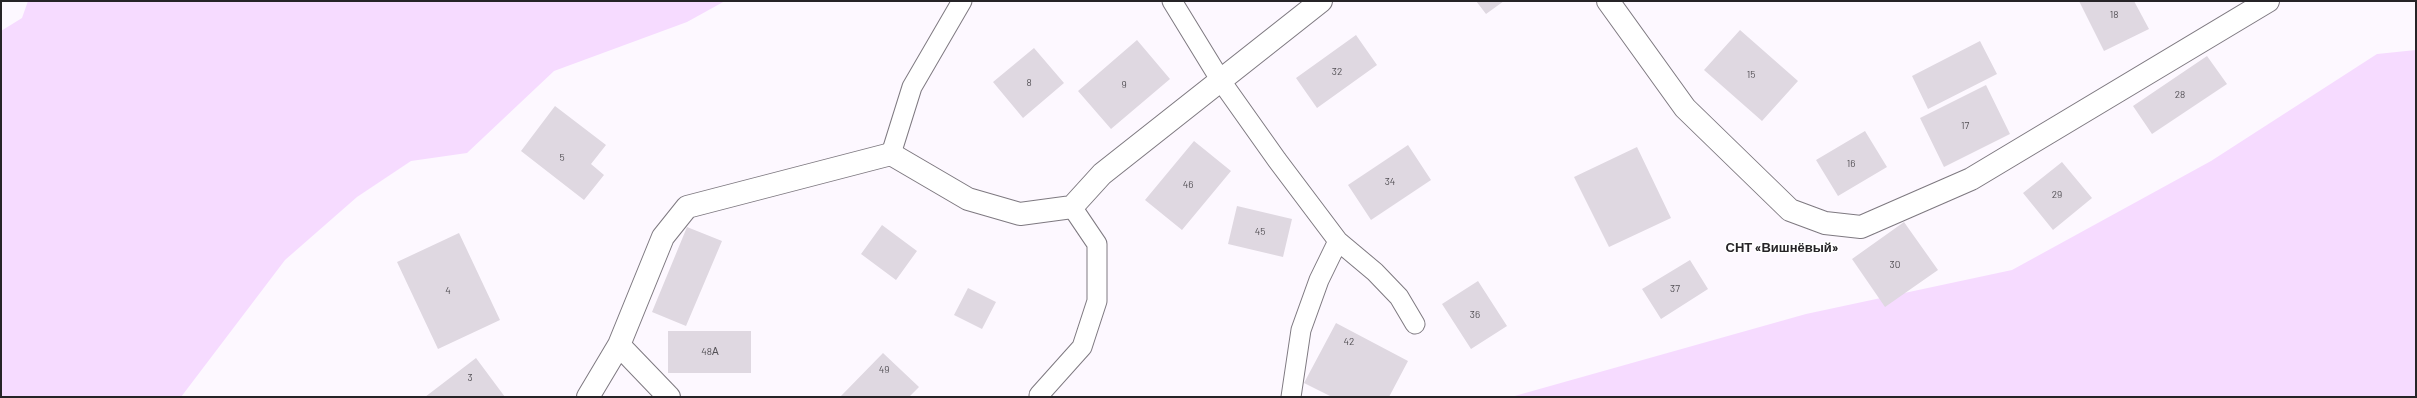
<!DOCTYPE html>
<html>
<head>
<meta charset="utf-8">
<style>
	body { margin:0 }
	#map { position:relative; width:2417px; height:398px; overflow:hidden; background:#fdf8ff; font-family:Barlow,sans-serif }
	canvas { display:block }
	.frame { position:absolute; inset:0; border:2px solid #262427; pointer-events:none }
</style>
</head>
<body>
<div id="map">
<canvas width="2417" height="398"></canvas>
<div class="frame"></div>
</div>
<script>
const ctx = document.querySelector('canvas').getContext('2d');
ctx.lineJoin = 'round';
function paint(path, color) {
  ctx.fillStyle = color;
  ctx.fill(path, 'evenodd');
}
function poly(rows) {
  const path = new Path2D();
  for (const r of rows) {
    path.moveTo(r[0], r[1]);
    for (let i = 2; i < r.length; i += 2) path.lineTo(r[i], r[i + 1]);
  }
  return path;
}
function trace(path, color, width, dash) {
  ctx.strokeStyle = color;
  ctx.lineWidth = width;
  ctx.lineCap = dash ? 'butt' : 'round';
  ctx.setLineDash(dash || []);
  ctx.stroke(path);
}
function label(font, color, halo, rows, align = 'center') {
  ctx.font = font + ' Barlow,sans-serif';
  ctx.lineWidth = 3;
  ctx.setLineDash([]);
  ctx.textBaseline = 'middle';
  ctx.strokeStyle = halo;
  ctx.fillStyle = color;
  for (const [text, x, y, turn = 0] of rows) {
    ctx.save();
    ctx.translate(x, y);
    ctx.rotate((+turn || 0) * Math.PI / 180);
    ctx.textAlign = isNaN(turn) ? turn : align;
    if (halo) ctx.strokeText(text, 0, 0);
    ctx.fillText(text, 0, 0);
    ctx.restore();
  }
}
paint(poly([
	[28,1,725,1,687,22,554,71,467,153,411,161,357,197,285,260,181,397,1,397,1,31,22,18],
	[2416,50,2416,397,1511,397,1806,314,2012,270,2211,161,2377,54]
]), '#f6dbff');
paint(poly([
	[1476,1,1504,1,1486,14],
	[2079,1,2134,1,2149,29,2104,51],
	[1740,30,1798,81,1762,121,1704,70],
	[1356,35,1377,65,1317,108,1296,78],
	[1137,40,1170,79,1111,129,1078,91],
	[1980,41,1997,74,1928,109,1912,76],
	[1034,48,1064,83,1023,118,993,82],
	[2207,56,2227,84,2152,134,2133,106],
	[1986,85,2010,134,1944,167,1920,118],
	[555,106,606,145,591,164,604,175,584,200,521,151],
	[1865,131,1887,167,1838,196,1816,160],
	[1194,141,1231,171,1182,230,1145,200],
	[1408,145,1431,180,1371,220,1348,185],
	[1637,147,1671,218,1609,247,1574,177],
	[2062,162,2092,198,2053,230,2023,193],
	[1237,206,1292,219,1283,257,1228,244],
	[1904,222,1938,270,1885,307,1852,259],
	[882,225,917,251,896,280,861,254],
	[687,227,722,241,686,326,652,312],
	[459,233,500,320,438,349,397,262],
	[1690,260,1708,289,1661,319,1642,289],
	[1478,281,1507,326,1471,349,1442,304],
	[968,288,996,302,982,329,954,315],
	[1336,323,1408,361,1389,397,1332,397,1304,383],
	[668,331,751,331,751,373,668,373],
	[883,353,919,387,909,397,840,397],
	[476,358,505,397,425,397]
]), '#dfd8e1');
const service = poly([
	[1172,1,1221,81,1277,160,1338,241],
	[891,154,912,87,962,1],
	[1039,395,1082,347,1097,301,1097,244,1072,207],
	[1291,397,1301,330,1319,280,1338,241,1375,272,1399,297,1415,324]
]);
const minor = poly([
	[1608,1,1685,108,1790,210,1825,223,1861,227,1971,179,2268,1],
	[619,345,669,397],
	[588,397,619,345,663,237,687,207,891,154,968,199,1020,214,1072,207,1102,174,1321,1]
]);
trace(service, '#7e7980', 21);
trace(minor, '#7e7980', 24);
trace(service, '#fff', 19);
trace(minor, '#fff', 22);
label('10px', '#545156', null, [
	["18",2114,15],
	["32",1337,72],
	["15",1751,75],
	["8",1029,83],
	["9",1124,85],
	["28",2180,95],
	["17",1965,126],
	["5",562,158],
	["16",1851,164],
	["34",1390,182],
	["46",1188,185],
	["29",2057,195],
	["45",1260,232],
	["30",1895,265],
	["37",1675,289],
	["4",448,291],
	["36",1475,315],
	["42",1349,342],
	["48А",710,352],
	["49",884,370],
	["3",470,378]
]);
label('bold 13px', '#262427', '#fff', [
	["СНТ «Вишнёвый»",1782,248]
]);
</script>
</body>
</html>
